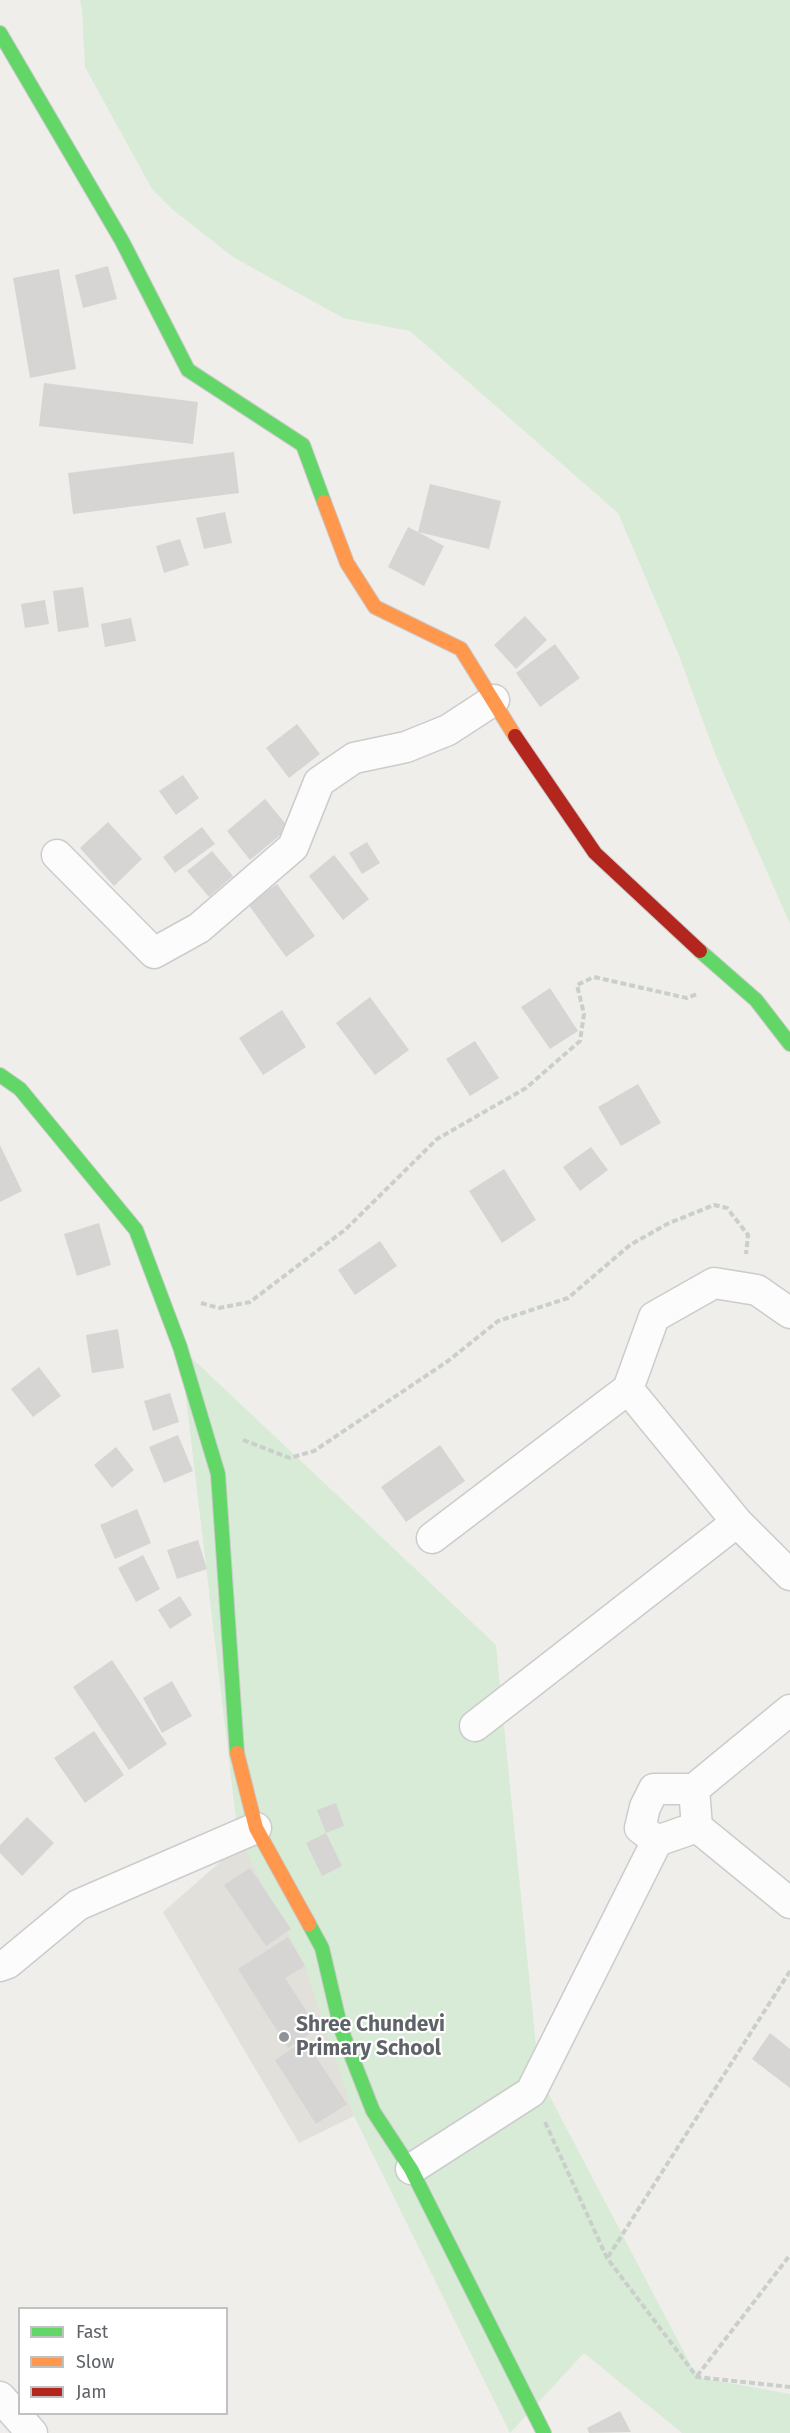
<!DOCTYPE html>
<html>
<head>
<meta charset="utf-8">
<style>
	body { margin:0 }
	#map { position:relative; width:790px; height:2433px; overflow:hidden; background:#efeeea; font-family:"Fira Sans",sans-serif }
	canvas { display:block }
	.legend { position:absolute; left:18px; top:2307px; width:210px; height:108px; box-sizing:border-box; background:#fff; border:2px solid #bfc1c3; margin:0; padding:8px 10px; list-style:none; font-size:18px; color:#5f6368 }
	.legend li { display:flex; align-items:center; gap:12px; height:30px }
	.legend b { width:30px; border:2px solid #bfc1c3 }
</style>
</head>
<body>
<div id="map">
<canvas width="790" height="2433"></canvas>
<ul class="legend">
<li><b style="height:8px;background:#63d668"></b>Fast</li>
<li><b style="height:8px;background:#ff974d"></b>Slow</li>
<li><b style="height:8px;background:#b3261e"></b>Jam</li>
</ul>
</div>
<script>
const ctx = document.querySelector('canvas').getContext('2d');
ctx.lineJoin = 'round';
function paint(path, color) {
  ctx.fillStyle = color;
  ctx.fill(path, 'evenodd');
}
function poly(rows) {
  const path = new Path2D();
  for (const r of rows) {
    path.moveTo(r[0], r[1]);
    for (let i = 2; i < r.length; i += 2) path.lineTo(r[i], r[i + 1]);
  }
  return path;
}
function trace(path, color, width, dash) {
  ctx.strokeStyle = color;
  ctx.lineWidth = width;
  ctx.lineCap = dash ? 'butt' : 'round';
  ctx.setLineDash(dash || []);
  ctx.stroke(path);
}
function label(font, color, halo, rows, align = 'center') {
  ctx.font = font + ' "Fira Sans",sans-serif';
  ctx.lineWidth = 4.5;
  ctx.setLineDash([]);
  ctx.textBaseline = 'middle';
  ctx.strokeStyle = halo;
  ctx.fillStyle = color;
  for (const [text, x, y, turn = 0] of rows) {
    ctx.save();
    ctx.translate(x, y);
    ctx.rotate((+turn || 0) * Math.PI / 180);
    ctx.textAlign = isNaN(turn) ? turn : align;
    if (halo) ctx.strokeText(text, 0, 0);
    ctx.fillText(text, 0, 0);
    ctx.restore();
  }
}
paint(poly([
	[243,1842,307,1958,354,2116,299,2143,163,1912]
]), '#e2e0da');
paint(poly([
	[80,0,790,0,790,924,716,756,678,653,618,513,410,331,343,318,233,257,172,209,152,189,85,67,82,10],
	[180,1347,496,1645,539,2076,697,2377,790,2394,790,2433,682,2433,584,2353,510,2433,354,2116,305,1966,238,1836]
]), '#d8ebd6');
paint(poly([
	[108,266,117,299,83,308,75,275],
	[59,269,76,369,30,378,13,278],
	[44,383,198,402,193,444,39,426],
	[234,452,239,493,73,514,68,473],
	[430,484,501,501,489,549,418,532,444,546,424,586,388,567,408,527,418,532],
	[225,512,232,543,204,549,196,518],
	[180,539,189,565,164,573,156,546],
	[83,587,89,627,58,632,53,591],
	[45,600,49,624,25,628,21,604],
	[525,616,547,640,516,669,494,645],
	[131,618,136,641,105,647,101,624],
	[555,644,580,678,540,707,516,673],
	[297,724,320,754,289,778,266,748],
	[183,775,199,798,176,815,159,791],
	[265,799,289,828,250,860,227,831],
	[108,822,142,859,114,886,80,848],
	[202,827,215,844,175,873,163,857],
	[367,842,380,863,362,874,349,853],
	[212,851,233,876,209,897,187,871],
	[334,855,369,899,343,920,309,876],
	[277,884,315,936,286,957,248,904],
	[550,988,578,1031,550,1049,521,1007],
	[370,997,409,1050,375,1075,336,1023],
	[282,1010,306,1047,263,1075,239,1038],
	[475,1041,499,1078,470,1096,446,1059],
	[638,1084,661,1123,621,1146,598,1107],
	[0,1145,22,1191,0,1202],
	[591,1147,608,1170,580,1191,563,1167],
	[504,1169,536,1220,502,1243,469,1191],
	[99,1223,111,1265,77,1276,64,1234],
	[380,1241,397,1266,355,1295,338,1270],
	[118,1329,124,1368,92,1373,86,1335],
	[39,1367,61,1396,33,1417,11,1389],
	[170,1393,179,1422,153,1431,144,1401],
	[178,1435,193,1471,164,1483,149,1447],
	[440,1445,465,1481,406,1522,381,1487],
	[116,1447,134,1470,112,1488,94,1465],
	[137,1509,151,1543,115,1559,100,1525],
	[198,1540,207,1569,177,1579,167,1550],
	[143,1555,160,1589,136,1602,118,1568],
	[180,1596,192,1615,170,1629,158,1610],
	[112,1660,167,1744,129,1770,73,1687],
	[172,1681,192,1716,162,1733,143,1698],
	[94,1731,124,1775,85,1803,54,1758],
	[336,1803,344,1826,326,1833,317,1810],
	[27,1817,54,1843,22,1876,0,1853,0,1845],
	[326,1833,342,1866,322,1876,306,1843],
	[250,1868,291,1929,266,1946,224,1885],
	[288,1937,305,1966,285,1978,318,2029,288,2048,238,1969],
	[770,2033,790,2049,790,2088,752,2059],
	[305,2040,347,2104,316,2124,275,2060],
	[620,2411,631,2432,589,2433,587,2428]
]), '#d6d5d3');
const street = poly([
	[57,855,154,953,199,928,293,847,319,782,354,758,406,747,448,730,494,700],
	[628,1389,737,1522,790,1575],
	[432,1538,628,1389,654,1317,714,1283,757,1290,790,1313],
	[475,1726,737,1522],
	[694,1789,790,1710],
	[657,1841,640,1828,645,1807,654,1789,694,1789,697,1827,790,1903],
	[0,1966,8,1963,78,1905,256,1828],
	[411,2169,531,2092,657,1841,697,1827],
	[0,2397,32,2433]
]);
const fast = poly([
	[0,33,122,241,188,370,303,445,324,502],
	[700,951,756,1000,790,1044],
	[0,1075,20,1089,136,1230,180,1347,218,1474,237,1753],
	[309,1924,322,1948,341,2029,373,2111,411,2169,544,2433]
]);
const slow = poly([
	[324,502,347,563,375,607,461,649,515,736],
	[237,1753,256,1828,309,1924]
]);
const jam = poly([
	[515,736,595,853,700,951]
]);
trace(street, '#cbcccc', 33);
trace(fast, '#cacacb', 16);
trace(slow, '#cacacb', 16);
trace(jam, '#cacacb', 16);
trace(poly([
	[201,1303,219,1308,250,1302,346,1229,437,1139,526,1088,580,1041,584,1014,577,985,594,977,687,998,697,994],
	[243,1440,290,1458,314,1451,448,1361,498,1321,568,1298,630,1245,667,1224,714,1205,727,1208,748,1235,746,1254],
	[545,2122,607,2258,697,2377,790,2387],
	[608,2257,790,1971],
	[697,2376,790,2255]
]), '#cacfcc', 4, [6, 3]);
trace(street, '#fdfcfc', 30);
trace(fast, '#63d668', 14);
trace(slow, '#ff974d', 14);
trace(jam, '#b3261e', 14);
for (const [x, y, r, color] of [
	[284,2037,6,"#919496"]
]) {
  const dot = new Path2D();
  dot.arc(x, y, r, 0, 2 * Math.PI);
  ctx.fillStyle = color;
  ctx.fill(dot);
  trace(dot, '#fff', 2);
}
label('bold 21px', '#5f6368', '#fff', [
	["Shree Chundevi",296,2025],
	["Primary School",296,2049]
], 'left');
</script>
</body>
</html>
